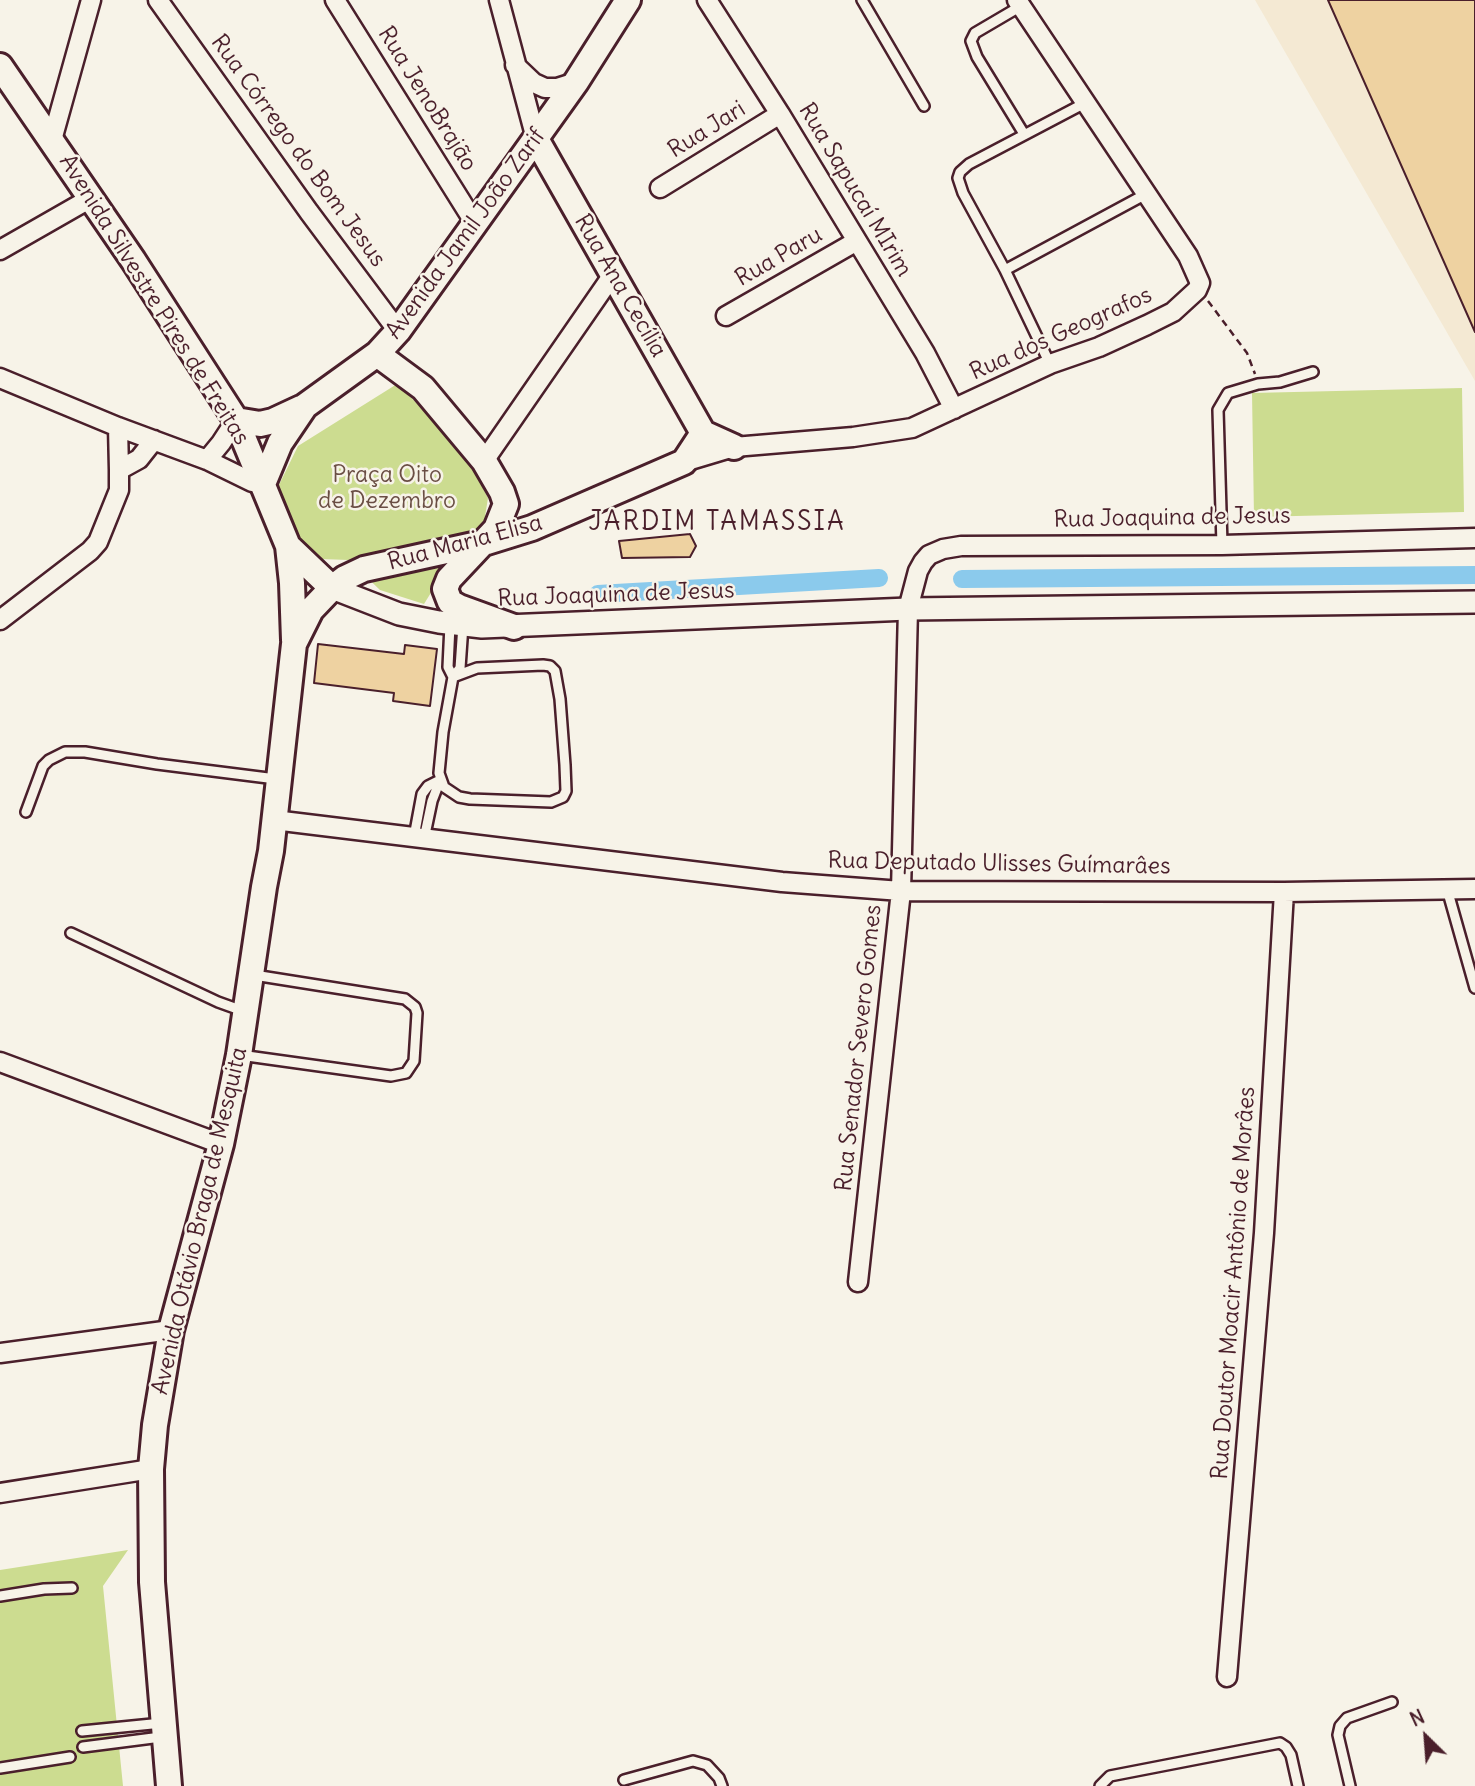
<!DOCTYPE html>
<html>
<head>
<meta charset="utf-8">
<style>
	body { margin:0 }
	#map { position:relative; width:1475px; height:1786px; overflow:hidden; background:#f7f3e8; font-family:Delius,sans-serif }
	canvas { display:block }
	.north { position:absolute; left:1391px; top:1702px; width:70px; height:70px; -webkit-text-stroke:5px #f7f3e8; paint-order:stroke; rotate:335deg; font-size:19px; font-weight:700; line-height:28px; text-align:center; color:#4a1f2b }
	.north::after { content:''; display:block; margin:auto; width:24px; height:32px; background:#4a1f2b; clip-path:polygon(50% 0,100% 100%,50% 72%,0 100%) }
</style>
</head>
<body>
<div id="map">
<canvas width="1475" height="1786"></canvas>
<div class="north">N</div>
</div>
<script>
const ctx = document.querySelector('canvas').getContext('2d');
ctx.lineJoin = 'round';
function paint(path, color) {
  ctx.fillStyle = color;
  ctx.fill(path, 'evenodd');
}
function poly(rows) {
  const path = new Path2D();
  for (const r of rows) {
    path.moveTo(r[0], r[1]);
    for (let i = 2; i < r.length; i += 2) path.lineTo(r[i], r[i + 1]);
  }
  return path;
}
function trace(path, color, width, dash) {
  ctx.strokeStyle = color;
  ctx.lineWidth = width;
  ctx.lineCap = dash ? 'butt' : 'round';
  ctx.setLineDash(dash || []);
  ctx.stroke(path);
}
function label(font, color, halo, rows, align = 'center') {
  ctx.font = font + ' Delius,sans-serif';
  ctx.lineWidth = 5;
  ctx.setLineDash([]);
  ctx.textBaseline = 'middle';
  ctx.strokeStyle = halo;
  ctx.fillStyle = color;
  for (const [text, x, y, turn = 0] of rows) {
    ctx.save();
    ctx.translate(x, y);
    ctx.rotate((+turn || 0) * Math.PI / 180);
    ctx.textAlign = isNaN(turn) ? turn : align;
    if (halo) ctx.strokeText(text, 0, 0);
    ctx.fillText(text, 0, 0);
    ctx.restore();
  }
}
paint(poly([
	[1255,0,1475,0,1475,381]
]), '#f4e9d3');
paint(poly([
	[397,384,461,446,488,498,483,529,448,565,424,604,380,590,349,560,320,559,307,562,288,518,278,487,298,446],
	[1462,388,1464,512,1254,517,1252,393],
	[128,1550,103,1586,123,1786,0,1786,0,1570]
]), '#ccdc90');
trace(poly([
	[962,579,1475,575],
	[598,594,879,578]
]), '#8bcaec', 18);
const building = poly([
	[1328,0,1475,0,1475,332,1328,0],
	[690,534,696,546,690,557,622,558,619,541,690,534],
	[318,644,404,654,405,645,437,649,430,706,393,701,394,693,314,683,318,644]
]);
paint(building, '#eed2a1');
trace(building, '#4a1f2b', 2);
const service = poly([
	[862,0,924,106],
	[1021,6,975,33,971,41,977,57,1024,134],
	[1005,270,1146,194],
	[1050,364,1005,270,963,193,958,178,960,172,969,164,1085,103],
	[1222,545,1218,410,1228,393,1258,384,1280,382,1313,372],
	[450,625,448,667,453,677],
	[453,677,477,668,543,665,550,666,555,671,560,699,565,765,566,791,563,797,551,802,470,799,459,797,444,787,439,773,443,732,453,677,460,668,463,625],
	[26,812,43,766,49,760,65,752,85,752,157,764,276,779],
	[414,837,422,794,428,786,440,780],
	[424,839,432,801,440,780],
	[1447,889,1475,988],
	[71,933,218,1002,243,1011],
	[240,1055,391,1076,406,1073,414,1061,417,1013,415,1007,405,999,254,975],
	[0,1596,44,1589,72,1588],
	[82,1731,162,1723],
	[83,1747,161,1737],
	[0,1768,70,1757],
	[624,1780,693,1761,707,1765,719,1778,722,1786],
	[1100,1786,1110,1776,1280,1743,1286,1747,1291,1755,1298,1786],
	[1350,1786,1338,1735,1340,1726,1347,1718,1392,1702]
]);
const minor = poly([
	[158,0,309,212,398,331],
	[335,0,476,225],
	[499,0,536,139],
	[707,0,780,114,925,353,954,409],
	[515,65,534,83,545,88,557,88,576,82],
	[52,140,91,0],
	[660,188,780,114],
	[0,250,91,198],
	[726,316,857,241],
	[0,378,118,427,207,460,252,482,263,484],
	[118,427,119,470],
	[207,460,221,443,236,420],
	[484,461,614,273],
	[684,462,734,447,853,437,912,428,1050,364,1099,347,1147,325,1173,312,1197,290,1200,283,1188,256,1017,0],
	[0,620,90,551,98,542,119,490,119,470,139,459,154,440],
	[274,820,782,882,901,891,1284,892,1475,889],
	[0,1062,221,1144],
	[858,1282,901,891,908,609,918,571,923,562,929,555,943,549,961,546,1222,545,1475,538],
	[0,1353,171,1330],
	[0,1493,151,1469],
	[1227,1677,1264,1233,1284,892]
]);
const tertiary = poly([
	[332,588,399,614,439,622,482,627,908,609,1475,602]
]);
const secondary = poly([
	[0,66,133,260,236,420,288,546,292,583,294,640],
	[536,139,703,433],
	[377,354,423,388,484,461,502,492,506,504,496,529,449,579,445,589,450,602,459,607,514,627],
	[236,420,260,424,273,421,301,408],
	[703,433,734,447],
	[263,484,280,443,305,406,377,354,398,331,576,82,628,0],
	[288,546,332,588],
	[169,1786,152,1582,151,1469,155,1425,171,1330,221,1144,239,1055,264,887,271,851,294,644,311,610,332,588,345,578,364,569,487,542,532,528,684,462,703,433]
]);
trace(service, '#4a1f2b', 14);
trace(minor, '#4a1f2b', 23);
trace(tertiary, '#4a1f2b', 26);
trace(secondary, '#4a1f2b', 30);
trace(poly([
	[1208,301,1247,353,1255,374]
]), '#4a1f2b', 2.5, [7, 5]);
trace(service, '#f7f3e8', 9);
trace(minor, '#f7f3e8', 18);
trace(tertiary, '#f7f3e8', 21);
trace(secondary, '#f7f3e8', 24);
label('23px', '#4a1f2b', '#f7f3e8', [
	["Rua JenoBrajão",427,99,58],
	["Rua Jari",707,130,-32],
	["Rua Córrego do Bom Jesus",298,151,54],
	["Rua Sapucaí MIrim",855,190,59],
	["Avenida Jamil João Zarif",466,234,-54],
	["Rua Paru",779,257,-30],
	["Rua Ana Cecília",620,286,60],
	["Avenida Silvestre Pires de Freitas",154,300,58],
	["Rua dos Geografos",1061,334,-24],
	["Rua Joaquina de Jesus",1172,518,-1],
	["Rua Maria Elisa",465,543,-15],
	["Rua Joaquina de Jesus",616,595,-2],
	["Rua Deputado Ulisses Guímarâes",999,864,1],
	["Rua Senador Severo Gomes",859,1048,-84],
	["Avenida Otávio Braga de Mesquita",200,1221,-77],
	["Rua Doutor Moacir Antônio de Morâes",1234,1283,-86]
]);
label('23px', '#6a4e44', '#f7f3e8', [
	["Praça Oito",387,475],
	["de Dezembro",387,501]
]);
ctx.letterSpacing = '2px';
label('26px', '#4a1f2b', '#f7f3e8', [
	["JARDIM TAMASSIA",717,523]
]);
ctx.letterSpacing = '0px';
</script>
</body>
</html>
